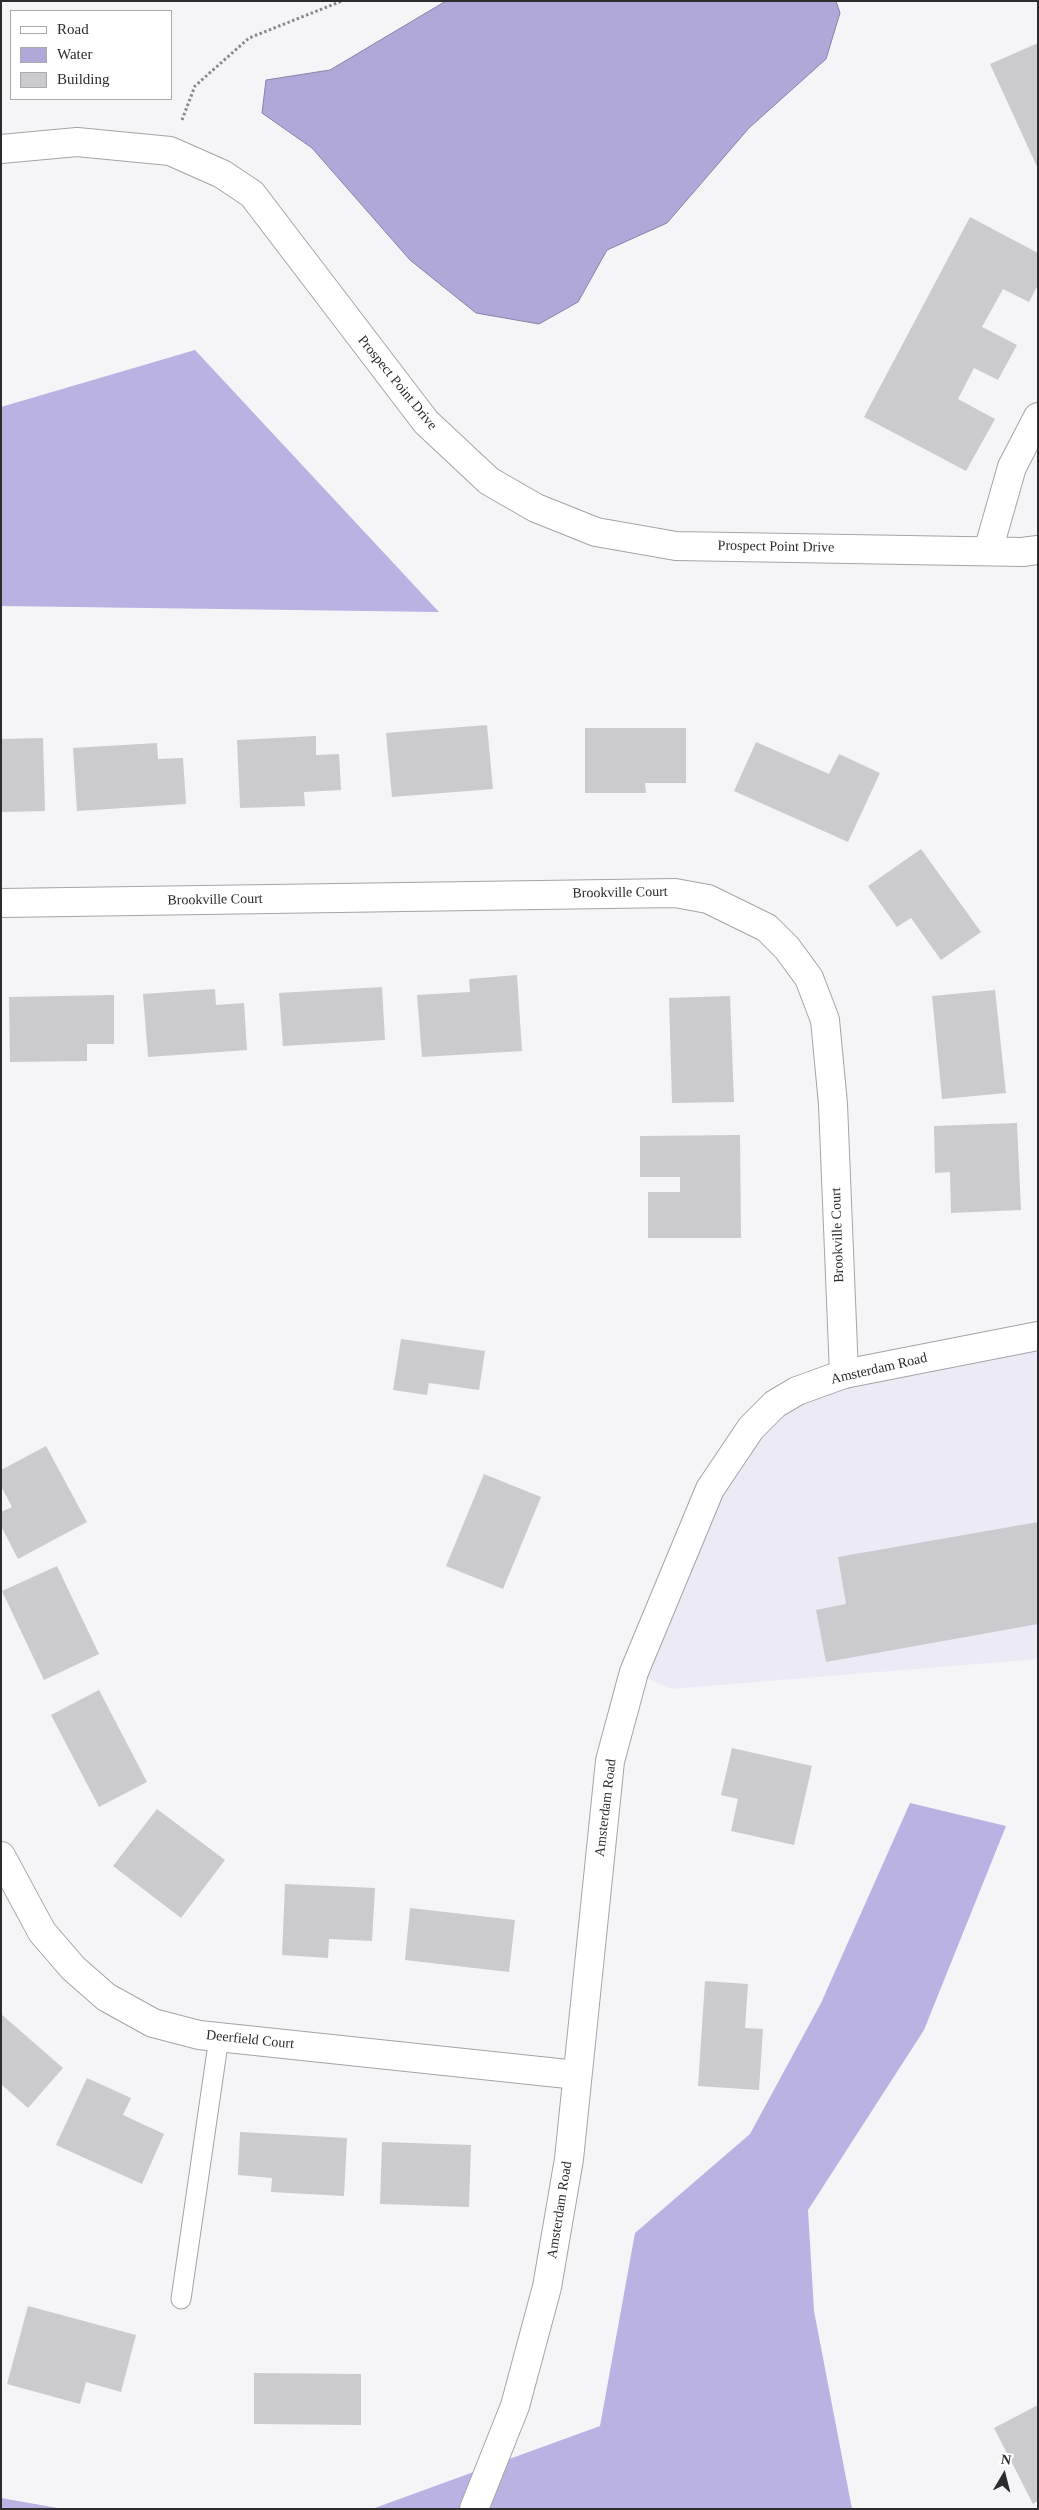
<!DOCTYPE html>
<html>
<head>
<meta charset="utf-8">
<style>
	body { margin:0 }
	#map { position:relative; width:1039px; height:2510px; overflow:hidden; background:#f5f5f8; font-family:Georgia,serif }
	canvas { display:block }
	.frame { position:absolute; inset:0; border:2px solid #2c2b2d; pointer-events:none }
	.legend { position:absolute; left:10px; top:10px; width:162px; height:90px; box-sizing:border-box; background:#fff; border:1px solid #abaaab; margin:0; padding:6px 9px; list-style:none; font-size:15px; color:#2c2b2d }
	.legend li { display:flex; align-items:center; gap:10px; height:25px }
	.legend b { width:25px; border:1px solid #abaaab }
	.north { position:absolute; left:979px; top:2450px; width:50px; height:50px; -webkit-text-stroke:4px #fff; paint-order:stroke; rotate:8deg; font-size:14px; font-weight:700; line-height:20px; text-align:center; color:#2c2b2d }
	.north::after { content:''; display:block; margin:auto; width:18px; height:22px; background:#2c2b2d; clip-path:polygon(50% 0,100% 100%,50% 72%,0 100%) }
</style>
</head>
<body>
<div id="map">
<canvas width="1039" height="2510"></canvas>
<div class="frame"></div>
<ul class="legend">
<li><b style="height:6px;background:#fff"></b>Road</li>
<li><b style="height:14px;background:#afa8d8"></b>Water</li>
<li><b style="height:14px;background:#cbcace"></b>Building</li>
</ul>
<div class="north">N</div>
</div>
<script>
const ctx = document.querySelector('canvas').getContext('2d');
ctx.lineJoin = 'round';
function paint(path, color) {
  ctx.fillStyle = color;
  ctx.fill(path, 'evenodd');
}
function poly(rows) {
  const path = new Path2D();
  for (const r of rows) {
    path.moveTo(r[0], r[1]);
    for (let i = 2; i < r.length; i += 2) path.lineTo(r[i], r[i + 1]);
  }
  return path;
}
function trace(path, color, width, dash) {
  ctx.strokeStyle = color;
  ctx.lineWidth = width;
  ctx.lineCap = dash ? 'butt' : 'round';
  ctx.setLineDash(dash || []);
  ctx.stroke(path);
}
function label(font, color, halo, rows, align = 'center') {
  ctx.font = font + ' Georgia,serif';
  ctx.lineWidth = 4;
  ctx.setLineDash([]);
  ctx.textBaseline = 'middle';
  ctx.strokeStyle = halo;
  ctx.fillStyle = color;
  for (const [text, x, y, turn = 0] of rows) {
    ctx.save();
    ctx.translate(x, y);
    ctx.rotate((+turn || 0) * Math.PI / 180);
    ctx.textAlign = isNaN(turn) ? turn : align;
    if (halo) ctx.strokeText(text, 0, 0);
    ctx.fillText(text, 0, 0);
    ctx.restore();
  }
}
paint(poly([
	[1038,1336,1038,1659,671,1689,634,1672,710,1489,775,1404]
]), '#eceaf5');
paint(poly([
	[195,350,439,612,1,606,1,407],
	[910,1803,1006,1826,924,2030,808,2210,814,2311,852,2509,372,2509,600,2426,635,2233,750,2134,821,2003],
	[1,2498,63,2509,1,2509]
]), '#b9b2e2');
const water = poly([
	[446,1,836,1,840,13,826,59,749,128,667,223,607,250,578,302,539,324,476,313,410,260,312,148,262,113,266,80,330,70,446,1]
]);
paint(water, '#afa8d8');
trace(water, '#8882a5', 1);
paint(poly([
	[1038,43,1038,169,990,64],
	[970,217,1038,253,1038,285,1029,302,1003,289,982,327,1017,345,998,380,974,368,958,399,995,419,966,471,864,417],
	[487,725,493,789,392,797,386,733],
	[585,728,686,728,686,783,645,783,646,793,585,793],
	[316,736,316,755,339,754,341,790,304,792,305,806,240,808,237,740],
	[43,738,45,811,1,812,1,739],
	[756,742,829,774,839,754,880,773,848,842,734,791],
	[157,743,158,759,183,758,186,804,77,811,73,748],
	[921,849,981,932,941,960,911,918,897,927,868,886],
	[517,975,522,1051,422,1057,417,995,470,992,469,979],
	[382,987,385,1040,283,1046,279,993],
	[215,989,216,1005,244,1003,247,1050,148,1057,143,994],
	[995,990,1006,1093,942,1099,932,996],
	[114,995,114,1044,87,1044,87,1061,10,1062,9,997],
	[730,996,734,1102,672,1103,669,998],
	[1017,1123,1021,1210,951,1213,950,1172,935,1173,934,1126],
	[740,1135,741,1238,648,1238,648,1192,680,1192,680,1177,640,1177,640,1136],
	[401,1339,485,1351,479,1390,429,1383,427,1395,393,1390],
	[46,1446,87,1522,18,1559,1,1526,1,1512,12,1507,1,1486,1,1470],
	[484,1474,541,1497,503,1589,446,1566],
	[1038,1522,1038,1624,826,1662,816,1610,846,1604,838,1557],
	[57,1566,99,1654,44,1680,2,1591],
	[99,1690,147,1782,99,1807,51,1715],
	[732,1748,812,1766,794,1845,731,1831,738,1799,721,1795],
	[157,1809,225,1860,181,1918,113,1866],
	[285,1884,375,1888,372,1941,329,1939,328,1958,282,1955],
	[410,1908,515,1920,509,1972,405,1960],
	[705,1981,748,1984,745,2028,763,2029,759,2090,698,2086],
	[1,2014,63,2068,28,2108,1,2084],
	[87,2078,131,2098,123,2115,164,2134,142,2184,56,2145],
	[240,2132,347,2138,344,2196,271,2192,272,2178,238,2175],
	[382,2142,471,2145,469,2207,380,2204],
	[28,2306,136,2335,121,2392,86,2382,80,2404,7,2384],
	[254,2373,361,2374,361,2425,254,2424],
	[1038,2405,1038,2501,1033,2504,994,2428]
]), '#cbcace');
const service = poly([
	[181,2299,219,2037]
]);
const minor = poly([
	[1,149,77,142,170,151,222,174,252,194,426,422,489,481,536,508,596,532,676,546,1022,552,1038,550],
	[988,551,1012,467,1038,417],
	[1,903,675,893,708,899,767,928,787,948,809,978,825,1020,833,1104,844,1374],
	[1,1856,42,1932,73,1968,106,1997,153,2023,199,2035,577,2075]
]);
const secondary = poly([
	[474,2509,515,2406,547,2287,569,2159,610,1761,634,1672,710,1489,751,1428,775,1404,797,1391,844,1374,1038,1336]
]);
trace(service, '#a4a4a7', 21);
trace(minor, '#a4a4a7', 30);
trace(secondary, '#a4a4a7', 30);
trace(poly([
	[182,120,195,86,249,38,342,1]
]), '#88878a', 3, [2.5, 2.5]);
trace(service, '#fff', 19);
trace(minor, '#fff', 28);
trace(secondary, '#fff', 28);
label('14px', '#2c2b2d', '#fff', [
	["Prospect Point Drive",397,383,51],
	["Prospect Point Drive",776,547,1],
	["Brookville Court",620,893,-1],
	["Brookville Court",215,900,-1],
	["Brookville Court",838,1235,-92],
	["Amsterdam Road",879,1369,-13],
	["Amsterdam Road",606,1808,-83],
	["Deerfield Court",250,2040,6],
	["Amsterdam Road",560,2210,-81]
]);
</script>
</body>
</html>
